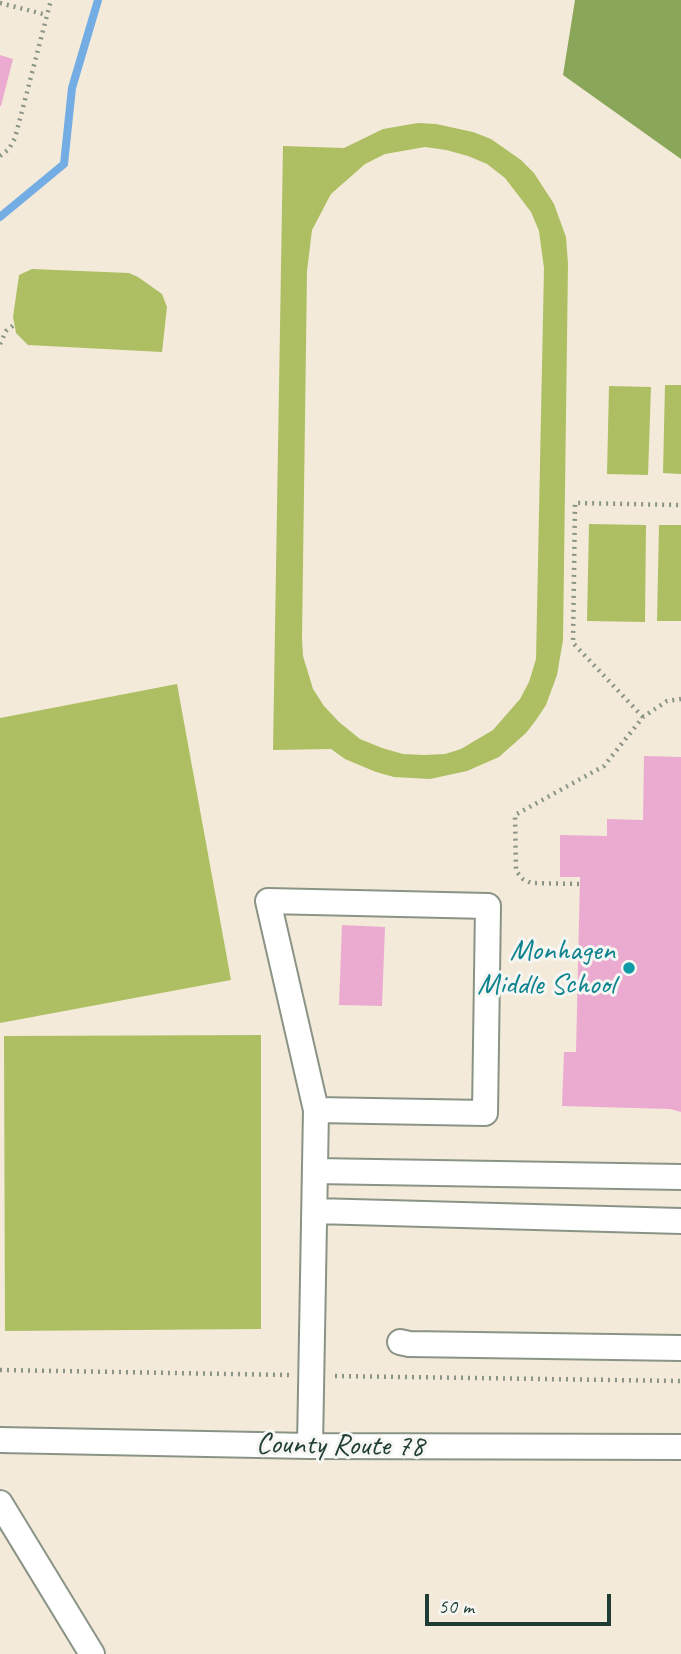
<!DOCTYPE html>
<html>
<head>
<meta charset="utf-8">
<style>
	body { margin:0 }
	#map { position:relative; width:681px; height:1654px; overflow:hidden; background:#f4ead9; font-family:Caveat,sans-serif }
	canvas { display:block }
	.scale { position:absolute; left:425px; top:1594px; width:186px; height:32px; box-sizing:border-box; border:4px solid #1f3d34; border-top:0; padding-left:9px; font-size:21px; line-height:24px; white-space:nowrap; color:#1f3d34; -webkit-text-stroke:5px #f6f6f2; paint-order:stroke }
</style>
</head>
<body>
<div id="map">
<canvas width="681" height="1654"></canvas>
<div class="scale">50 m</div>
</div>
<script>
const ctx = document.querySelector('canvas').getContext('2d');
ctx.lineJoin = 'round';
function paint(path, color) {
  ctx.fillStyle = color;
  ctx.fill(path, 'evenodd');
}
function poly(rows) {
  const path = new Path2D();
  for (const r of rows) {
    path.moveTo(r[0], r[1]);
    for (let i = 2; i < r.length; i += 2) path.lineTo(r[i], r[i + 1]);
  }
  return path;
}
function trace(path, color, width, dash) {
  ctx.strokeStyle = color;
  ctx.lineWidth = width;
  ctx.lineCap = dash ? 'butt' : 'round';
  ctx.setLineDash(dash || []);
  ctx.stroke(path);
}
function label(font, color, halo, rows, align = 'center') {
  ctx.font = font + ' Caveat,sans-serif';
  ctx.lineWidth = 6;
  ctx.setLineDash([]);
  ctx.textBaseline = 'middle';
  ctx.strokeStyle = halo;
  ctx.fillStyle = color;
  for (const [text, x, y, turn = 0] of rows) {
    ctx.save();
    ctx.translate(x, y);
    ctx.rotate((+turn || 0) * Math.PI / 180);
    ctx.textAlign = isNaN(turn) ? turn : align;
    if (halo) ctx.strokeText(text, 0, 0);
    ctx.fillText(text, 0, 0);
    ctx.restore();
  }
}
paint(poly([
	[418,123,436,124,473,132,491,139,521,160,534,173,554,204,566,237,568,264,563,640,557,675,546,705,536,720,526,733,499,757,467,771,430,779,394,777,376,772,345,759,331,749,273,750,283,146,344,148,383,129],
	[425,147,446,150,468,156,487,164,505,178,531,212,539,231,544,268,536,659,529,682,520,699,493,730,461,749,445,754,424,755,403,754,382,748,360,739,339,722,324,706,313,689,303,656,302,639,307,271,312,230,331,194,365,164,385,154],
	[32,269,129,273,138,277,162,294,167,307,162,352,28,345,16,333,13,317,19,275],
	[665,385,681,385,681,474,663,473],
	[609,386,651,387,648,475,607,474],
	[589,524,646,525,645,622,587,621],
	[659,525,681,525,681,621,657,621],
	[177,684,231,980,0,1023,0,718],
	[261,1035,261,1329,5,1331,4,1036]
]), '#adbf62');
paint(poly([
	[575,0,681,0,681,159,563,75]
]), '#8aa658');
trace(poly([
	[0,217,64,164,72,88,98,0]
]), '#73ade4', 8);
paint(poly([
	[0,55,13,59,1,106,0,106],
	[644,756,681,757,681,1112,670,1109,562,1106,564,1052,576,1052,580,877,560,877,560,835,607,836,607,819,643,820],
	[342,925,385,927,382,1006,339,1005]
]), '#ebabd0');
const minor = poly([
	[315,1171,681,1177],
	[315,1211,681,1221],
	[400,1342,409,1344,681,1348],
	[0,1440,310,1446,681,1447],
	[310,1446,316,1110,268,901,488,906,485,1113,316,1110],
	[0,1503,92,1654]
]);
trace(minor, '#8a9486', 28);
trace(poly([
	[0,3,47,15],
	[0,156,9,149,15,138,51,0],
	[0,344,6,331,15,324],
	[643,717,573,643,575,503,681,505],
	[579,884,531,883,523,879,516,871,515,815,604,766,643,717,667,701,681,699],
	[0,1370,289,1375],
	[335,1376,681,1381]
]), '#8a9486', 4.5, [2, 5]);
trace(minor, '#fff', 24);
for (const [x, y, r, color] of [
	[629,968,7,"#0f9aa8"]
]) {
  const dot = new Path2D();
  dot.arc(x, y, r, 0, 2 * Math.PI);
  ctx.fillStyle = color;
  ctx.fill(dot);
  trace(dot, '#f6f6f2', 2.5);
}
label('30px', '#0d838f', '#f6f6f2', [
	["Monhagen",615,951],
	["Middle School",615,985]
], 'right');
label('30px', '#1f3d34', '#f6f6f2', [
	["County Route 78",340,1446,1]
]);
</script>
</body>
</html>
